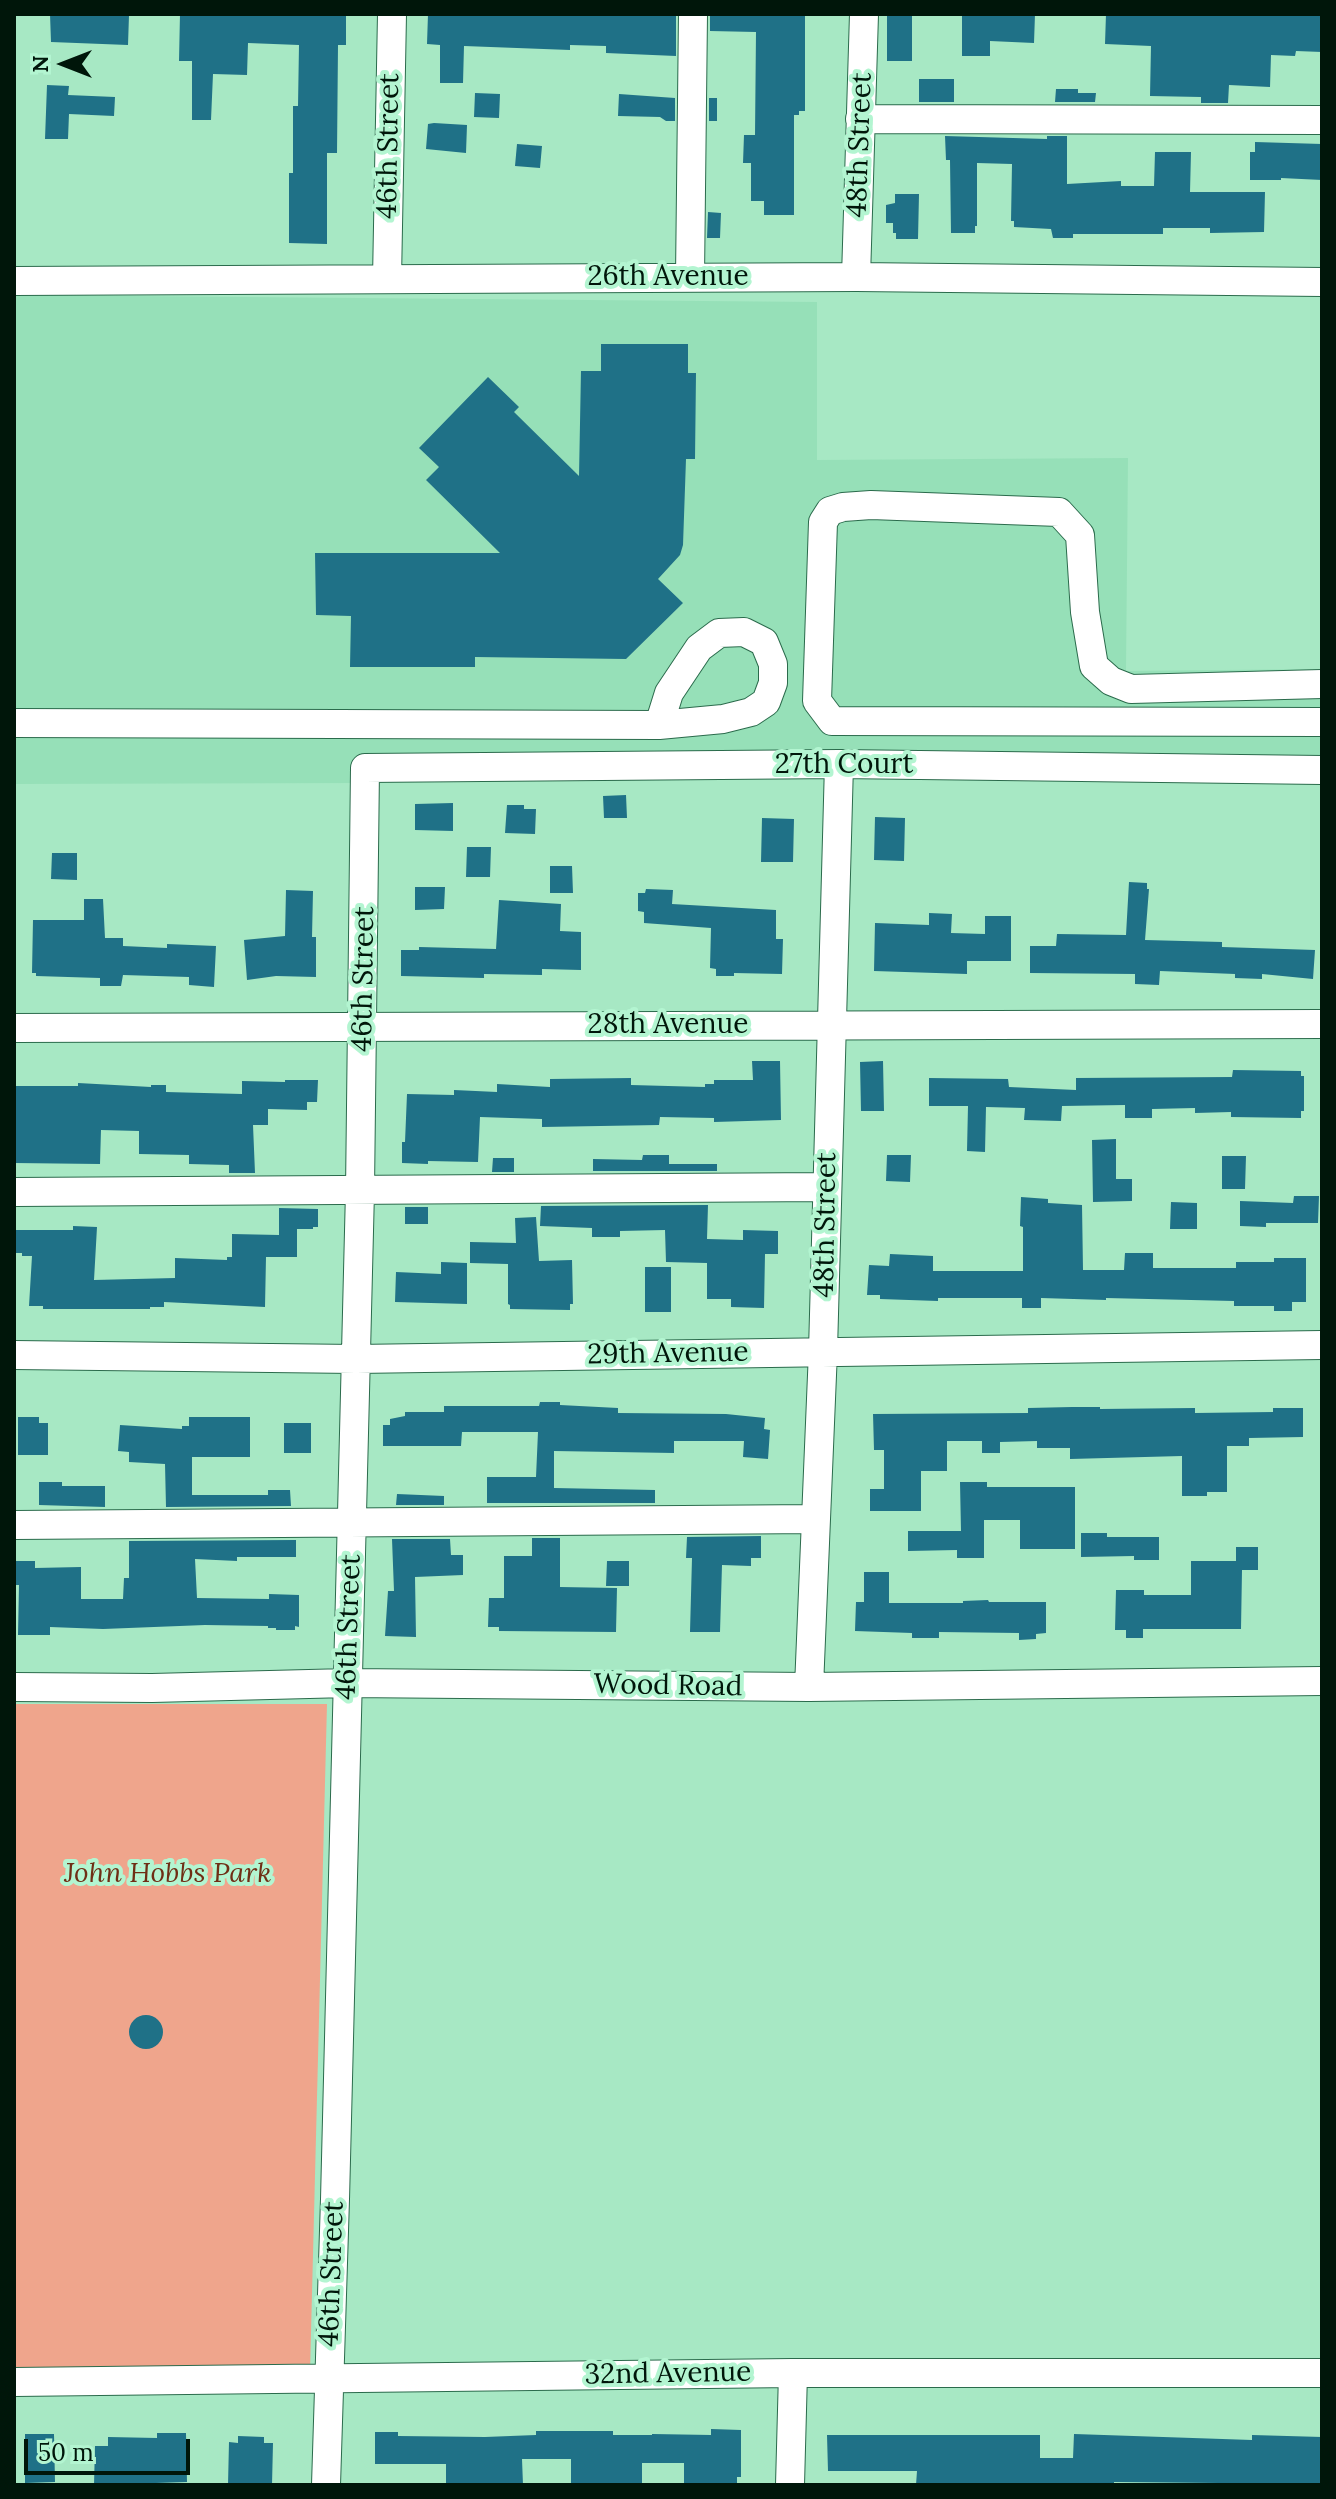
<!DOCTYPE html>
<html>
<head>
<meta charset="utf-8">
<style>
	body { margin:0 }
	#map { position:relative; width:1336px; height:2499px; overflow:hidden; background:#a7e8c4; font-family:Lora,serif }
	canvas { display:block }
	.frame { position:absolute; inset:0; border:16px solid #00160a; pointer-events:none }
	.north { position:absolute; left:24px; top:24px; width:80px; height:80px; -webkit-text-stroke:6px #b3f5d1; paint-order:stroke; rotate:270deg; font-size:22px; font-weight:700; line-height:32px; text-align:center; color:#00160a }
	.north::after { content:''; display:block; margin:auto; width:28px; height:36px; background:#00160a; clip-path:polygon(50% 0,100% 100%,50% 72%,0 100%) }
	.scale { position:absolute; left:24px; top:2439px; width:166px; height:36px; box-sizing:border-box; border:4px solid #00160a; border-top:0; padding-left:10px; font-size:24px; line-height:28px; white-space:nowrap; color:#00160a; -webkit-text-stroke:6px #b3f5d1; paint-order:stroke }
</style>
</head>
<body>
<div id="map">
<canvas width="1336" height="2499"></canvas>
<div class="frame"></div>
<div class="north">N</div>
<div class="scale">50 m</div>
</div>
<script>
const ctx = document.querySelector('canvas').getContext('2d');
ctx.lineJoin = 'round';
function paint(path, color) {
  ctx.fillStyle = color;
  ctx.fill(path, 'evenodd');
}
function poly(rows) {
  const path = new Path2D();
  for (const r of rows) {
    if (r.length === 3) {
      path.moveTo(r[0] + r[2], r[1]);
      path.arc(r[0], r[1], r[2], 0, 2 * Math.PI);
      continue;
    }
    path.moveTo(r[0], r[1]);
    for (let i = 2; i < r.length; i += 2) path.lineTo(r[i], r[i + 1]);
  }
  return path;
}
function trace(path, color, width, dash) {
  ctx.strokeStyle = color;
  ctx.lineWidth = width;
  ctx.lineCap = dash ? 'butt' : 'round';
  ctx.setLineDash(dash || []);
  ctx.stroke(path);
}
function label(font, color, halo, rows, align = 'center') {
  ctx.font = font + ' Lora,serif';
  ctx.lineWidth = 8;
  ctx.setLineDash([]);
  ctx.textBaseline = 'middle';
  ctx.strokeStyle = halo;
  ctx.fillStyle = color;
  for (const [text, x, y, turn = 0] of rows) {
    ctx.save();
    ctx.translate(x, y);
    ctx.rotate((+turn || 0) * Math.PI / 180);
    ctx.textAlign = isNaN(turn) ? turn : align;
    if (halo) ctx.strokeText(text, 0, 0);
    ctx.fillText(text, 0, 0);
    ctx.restore();
  }
}
paint(poly([
	[14,295,817,302,817,460,1128,458,1126,671,1322,669,1322,765,400,762,361,783,14,784]
]), '#96e0b8');
paint(poly([
	[14,1704,327,1704,310,2372,14,2370]
]), '#efa58c');
paint(poly([
	[50,14,129,15,128,45,51,42],
	[180,14,346,14,346,45,338,45,337,153,327,153,327,244,289,243,289,173,293,173,293,106,298,106,299,45,248,43,247,75,213,74,211,120,192,120,192,61,179,61],
	[428,14,676,14,676,56,606,53,606,46,570,45,570,50,464,46,463,83,440,83,440,45,427,44],
	[710,14,805,14,805,111,799,111,799,115,794,115,794,215,764,215,764,201,751,201,751,163,743,163,744,135,755,135,756,32,710,31],
	[887,14,912,14,912,61,887,61],
	[962,14,1035,14,1034,43,990,41,990,56,962,56],
	[1106,14,1322,14,1322,52,1296,51,1295,56,1271,55,1270,87,1229,85,1228,103,1201,103,1201,97,1150,96,1151,46,1105,44],
	[919,79,954,79,954,102,919,102],
	[47,85,69,86,68,95,115,97,114,116,69,114,68,139,45,139],
	[1056,89,1078,89,1078,93,1096,93,1095,102,1055,102],
	[475,93,500,94,499,118,474,117],
	[619,94,675,98,675,121,666,121,660,117,618,116],
	[709,98,717,98,717,121,709,121],
	[434,123,467,125,466,153,426,149,428,124],
	[945,136,1047,139,1047,136,1067,136,1067,184,1121,181,1121,186,1154,186,1155,152,1191,152,1190,192,1265,192,1264,232,1210,233,1210,228,1163,228,1163,234,1073,234,1073,238,1053,238,1051,229,1014,227,1014,221,1011,221,1012,164,977,163,977,226,975,226,975,233,951,233,950,160,946,160],
	[1255,142,1322,144,1322,180,1281,178,1281,180,1250,180,1250,152,1255,152],
	[517,144,542,146,540,168,515,166],
	[895,194,919,194,918,239,896,239,896,233,893,233,893,223,886,223,886,205,895,203],
	[708,212,721,213,720,238,707,238],
	[601,344,688,344,688,373,696,373,695,459,686,459,683,545,680,555,658,579,683,603,626,659,475,657,475,667,350,667,351,616,316,615,315,553,500,553,426,480,439,467,419,448,488,377,519,407,514,412,579,476,581,371,601,371],
	[626,795,627,818,604,818,603,796],
	[453,803,453,831,415,830,415,804],
	[507,805,524,805,524,809,536,809,535,834,505,833],
	[875,817,905,818,904,861,874,860],
	[762,818,794,819,793,862,761,862],
	[467,847,491,847,490,877,466,877],
	[52,853,77,853,77,880,51,879],
	[550,866,572,866,573,893,550,893],
	[1129,882,1147,883,1147,889,1149,889,1145,940,1222,942,1222,947,1315,950,1313,979,1262,974,1262,979,1235,978,1235,974,1160,971,1159,985,1135,984,1135,974,1030,973,1030,946,1056,946,1057,934,1126,935],
	[415,887,445,887,444,909,415,910],
	[646,889,673,890,672,904,776,910,776,939,783,939,782,974,734,973,734,976,716,976,716,969,710,968,711,928,644,923,644,912,638,911,638,893,645,893],
	[286,890,313,891,312,937,316,937,316,977,276,976,247,980,244,940,285,936],
	[84,899,103,899,105,938,123,938,123,946,167,948,167,944,216,946,214,987,189,985,189,977,123,975,121,986,100,986,100,978,36,976,36,973,32,973,33,920,84,920],
	[499,900,561,904,560,931,581,932,581,970,542,969,542,975,484,974,484,978,401,976,401,950,419,950,419,947,496,949],
	[929,913,952,914,951,933,985,934,985,916,1011,916,1011,961,967,961,967,974,874,971,875,923,929,925],
	[752,1061,780,1061,781,1120,714,1122,714,1118,660,1117,659,1125,542,1127,542,1119,480,1117,478,1162,428,1161,428,1164,402,1163,402,1142,405,1142,407,1094,454,1095,454,1090,497,1092,497,1084,550,1087,550,1079,631,1078,631,1085,705,1087,705,1084,714,1084,714,1080,753,1080],
	[883,1061,884,1111,861,1111,860,1062],
	[1233,1070,1301,1071,1301,1076,1304,1076,1304,1111,1301,1111,1301,1118,1231,1117,1231,1112,1195,1113,1195,1108,1152,1109,1152,1118,1125,1118,1125,1105,1062,1106,1061,1121,1024,1120,1025,1108,986,1107,985,1152,967,1151,968,1106,929,1106,929,1078,1008,1079,1009,1087,1076,1090,1076,1078,1232,1077],
	[285,1080,318,1080,317,1102,307,1102,307,1110,268,1109,268,1125,253,1125,255,1173,229,1173,229,1165,189,1164,189,1155,139,1154,139,1131,101,1130,100,1164,14,1163,14,1086,78,1086,78,1083,151,1087,151,1085,166,1085,166,1092,242,1094,242,1081,285,1082],
	[1116,1139,1116,1179,1132,1179,1132,1201,1093,1202,1092,1140],
	[643,1155,669,1155,669,1164,717,1164,717,1171,593,1171,593,1159,642,1160],
	[887,1155,911,1155,910,1182,886,1181],
	[1222,1156,1246,1156,1245,1189,1222,1189],
	[493,1158,514,1158,514,1172,492,1172],
	[1294,1196,1319,1196,1318,1223,1266,1223,1266,1227,1240,1226,1240,1201,1293,1203],
	[1021,1197,1048,1199,1048,1203,1082,1205,1083,1270,1124,1270,1125,1253,1153,1253,1153,1268,1236,1268,1236,1262,1274,1262,1274,1258,1306,1258,1306,1302,1292,1302,1292,1311,1274,1311,1274,1306,1234,1306,1234,1301,1106,1298,1106,1300,1041,1298,1041,1308,1022,1308,1022,1298,938,1298,938,1301,880,1299,880,1295,867,1295,869,1265,889,1266,890,1254,933,1256,933,1271,1023,1271,1023,1227,1020,1226],
	[1171,1202,1197,1203,1197,1229,1170,1229],
	[708,1205,707,1239,743,1240,743,1230,778,1231,778,1254,765,1254,764,1308,731,1307,731,1299,707,1299,707,1263,666,1262,665,1230,620,1231,620,1237,592,1237,592,1228,540,1226,541,1206],
	[405,1207,428,1207,428,1224,405,1224],
	[279,1208,318,1209,318,1227,313,1227,313,1229,297,1229,297,1257,266,1257,265,1307,164,1302,164,1307,150,1307,150,1309,43,1309,43,1306,29,1306,32,1256,22,1256,22,1253,14,1253,14,1230,73,1230,73,1226,97,1227,94,1280,175,1278,175,1258,227,1260,227,1257,232,1257,232,1234,279,1235],
	[536,1217,539,1261,572,1260,573,1304,570,1304,570,1310,510,1309,510,1305,508,1304,508,1264,470,1263,470,1242,516,1243,515,1218],
	[441,1262,467,1263,467,1304,395,1302,396,1272,441,1274],
	[645,1267,671,1267,671,1312,645,1312],
	[540,1402,560,1402,560,1405,618,1408,618,1413,726,1414,765,1418,764,1429,770,1430,768,1459,743,1457,744,1441,674,1441,674,1453,554,1451,554,1488,655,1490,655,1503,487,1503,487,1477,536,1477,538,1432,462,1432,461,1446,383,1446,383,1425,390,1425,390,1419,405,1416,405,1412,444,1412,444,1406,539,1406],
	[1072,1407,1100,1407,1100,1409,1195,1408,1195,1413,1273,1412,1273,1408,1303,1408,1303,1437,1249,1438,1249,1446,1227,1446,1227,1492,1207,1492,1207,1496,1182,1496,1182,1456,1070,1459,1070,1448,1037,1448,1037,1441,1000,1442,1000,1453,982,1453,982,1441,947,1441,947,1471,921,1471,921,1511,870,1511,870,1489,884,1489,884,1450,874,1450,873,1414,1028,1413,1028,1408],
	[18,1417,39,1417,39,1423,48,1423,48,1455,18,1455],
	[189,1417,250,1417,250,1457,192,1457,192,1495,268,1495,268,1490,290,1490,291,1506,166,1507,165,1464,129,1462,129,1452,118,1451,120,1425,182,1429,182,1426,189,1426],
	[284,1423,311,1423,311,1453,284,1453],
	[39,1482,62,1482,62,1486,105,1486,105,1507,39,1505],
	[960,1482,987,1482,987,1487,1075,1487,1075,1549,1020,1549,1020,1520,984,1520,984,1558,957,1558,957,1550,908,1551,908,1531,961,1531],
	[397,1494,444,1496,444,1505,396,1505],
	[1081,1533,1107,1533,1107,1537,1159,1537,1159,1560,1134,1560,1134,1556,1081,1557],
	[761,1536,761,1558,751,1558,751,1566,722,1565,720,1632,690,1632,692,1558,686,1558,687,1537],
	[532,1538,560,1538,560,1587,617,1588,616,1632,499,1631,499,1627,488,1627,489,1598,504,1598,504,1556,532,1556],
	[392,1539,450,1539,451,1555,463,1555,463,1575,415,1577,416,1637,385,1636,388,1591,394,1591],
	[296,1540,296,1557,237,1557,237,1561,195,1559,197,1598,269,1599,269,1594,299,1595,299,1627,295,1626,295,1630,276,1630,276,1628,268,1628,268,1626,205,1625,103,1629,50,1627,50,1635,18,1635,19,1585,14,1585,14,1561,35,1561,35,1568,81,1567,81,1599,123,1599,124,1578,129,1578,129,1541],
	[1236,1547,1258,1547,1258,1570,1242,1570,1241,1629,1143,1629,1143,1638,1126,1638,1126,1630,1115,1630,1116,1590,1144,1590,1144,1595,1191,1595,1191,1561,1236,1561],
	[607,1561,629,1561,629,1586,606,1586],
	[864,1572,889,1572,889,1603,963,1603,963,1601,988,1600,989,1602,1046,1602,1046,1633,1036,1634,1036,1639,1019,1640,1019,1633,939,1632,939,1638,912,1638,912,1633,855,1631,856,1602,864,1602],
	[146,2032,17],
	[711,2429,741,2430,741,2477,737,2477,737,2485,684,2485,684,2463,642,2463,642,2485,571,2485,571,2459,522,2459,523,2485,446,2485,446,2464,375,2464,375,2432,398,2432,398,2436,485,2437,536,2435,536,2431,613,2431,613,2435,652,2435,652,2434,711,2435],
	[157,2433,186,2433,187,2482,94,2485,95,2446,108,2446,108,2437,157,2438],
	[25,2434,54,2434,55,2482,25,2483],
	[1074,2434,1252,2440,1252,2435,1322,2437,1322,2484,1114,2482,1114,2485,916,2485,917,2471,828,2471,827,2435,1040,2435,1040,2458,1073,2458],
	[238,2436,264,2437,264,2443,273,2443,272,2485,228,2485,229,2442,238,2443]
]), '#1f7187');
const minor = poly([
	[860,119,1322,120],
	[690,277,693,14],
	[856,277,864,14],
	[387,279,392,14],
	[14,281,856,277,1322,282],
	[1322,684,1131,689,1111,681,1094,666,1085,612,1080,535,1059,512,871,505,843,507,830,511,823,522,817,701,832,721,1322,722],
	[14,723,659,725,723,719,751,712,766,702,773,683,773,664,764,642,744,632,719,633,699,648,669,693,659,725],
	[14,1028,1322,1024],
	[14,1192,827,1187],
	[14,1355,356,1359,1322,1345],
	[14,1525,816,1519],
	[14,1687,152,1688,348,1683,809,1687,1322,1681],
	[809,1687,823,1351,839,764],
	[14,2382,793,2373,1322,2373],
	[326,2485,335,2199,360,1191,365,768,839,764,1322,770],
	[790,2485,793,2373]
]);
trace(minor, '#2b6b4c', 30);
trace(minor, '#fff', 28);
label('28px', '#00160a', '#b3f5d1', [
	["48th Street",860,145,-88],
	["46th Street",389,146,-89],
	["26th Avenue",668,277],
	["27th Court",844,765],
	["46th Street",364,979,-89],
	["28th Avenue",668,1025],
	["48th Street",826,1225,-89],
	["29th Avenue",668,1354,-1],
	["46th Street",349,1627,-88],
	["Wood Road",668,1686,1],
	["46th Street",332,2274,-88],
	["32nd Avenue",668,2374,-1]
]);
label('italic 28px', '#6f2e15', '#b3f5d1', [
	["John Hobbs Park",168,1874]
]);
</script>
</body>
</html>
